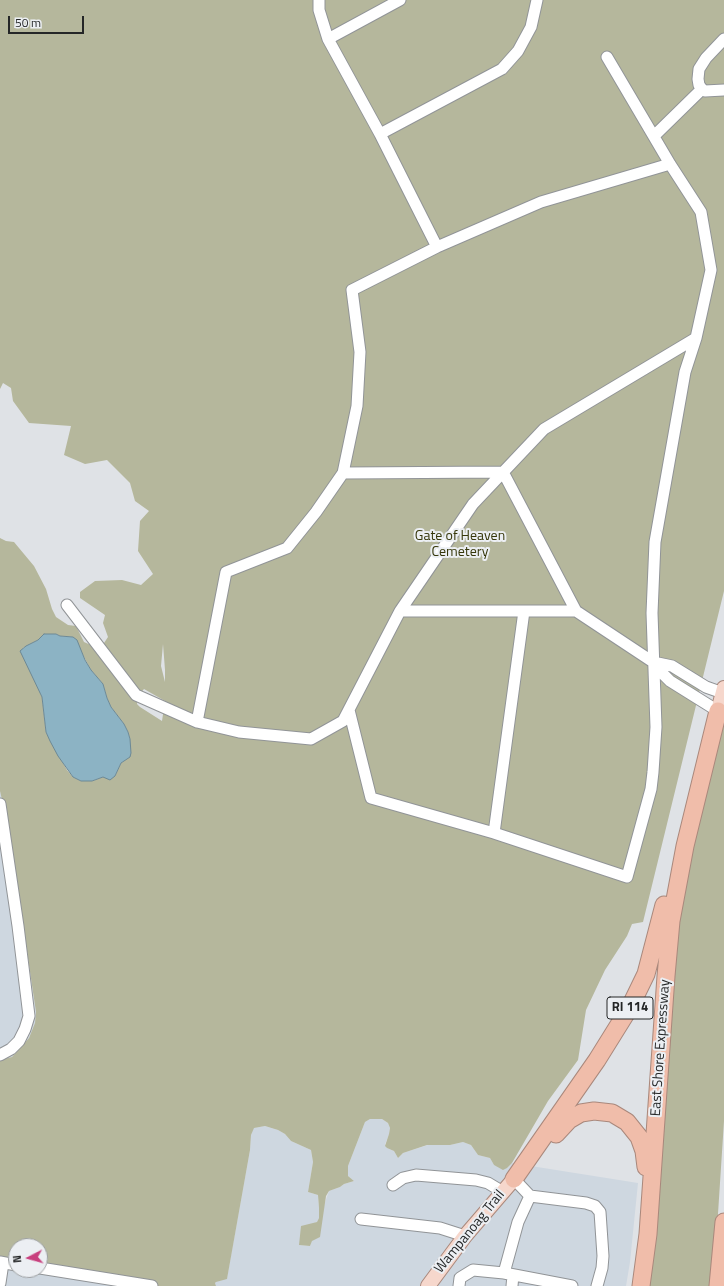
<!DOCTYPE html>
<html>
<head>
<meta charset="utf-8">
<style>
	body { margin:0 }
	#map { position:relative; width:724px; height:1286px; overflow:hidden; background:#dfe2e6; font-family:"Titillium Web",sans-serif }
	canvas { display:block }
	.north { position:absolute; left:8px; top:1238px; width:40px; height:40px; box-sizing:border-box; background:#eceff3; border:1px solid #9c9fa1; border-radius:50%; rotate:264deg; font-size:11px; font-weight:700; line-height:16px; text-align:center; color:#242627 }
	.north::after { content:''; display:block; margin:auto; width:14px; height:18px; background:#c8407e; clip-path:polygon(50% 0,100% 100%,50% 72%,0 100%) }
	.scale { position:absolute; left:8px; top:16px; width:76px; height:18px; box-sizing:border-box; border:2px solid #242627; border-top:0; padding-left:5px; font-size:12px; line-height:14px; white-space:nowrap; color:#242627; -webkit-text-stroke:3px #eceff3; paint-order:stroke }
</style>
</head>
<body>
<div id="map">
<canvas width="724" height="1286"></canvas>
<div class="north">N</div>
<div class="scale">50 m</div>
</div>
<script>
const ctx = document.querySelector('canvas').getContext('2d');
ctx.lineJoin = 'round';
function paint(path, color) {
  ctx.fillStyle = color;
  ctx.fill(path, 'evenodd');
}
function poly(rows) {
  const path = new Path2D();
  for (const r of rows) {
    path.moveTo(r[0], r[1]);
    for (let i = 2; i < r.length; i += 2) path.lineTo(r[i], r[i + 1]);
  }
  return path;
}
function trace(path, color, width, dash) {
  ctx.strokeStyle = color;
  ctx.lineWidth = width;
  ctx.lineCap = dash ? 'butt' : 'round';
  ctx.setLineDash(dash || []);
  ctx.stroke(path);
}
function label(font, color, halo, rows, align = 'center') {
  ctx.font = font + ' "Titillium Web",sans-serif';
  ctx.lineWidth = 4;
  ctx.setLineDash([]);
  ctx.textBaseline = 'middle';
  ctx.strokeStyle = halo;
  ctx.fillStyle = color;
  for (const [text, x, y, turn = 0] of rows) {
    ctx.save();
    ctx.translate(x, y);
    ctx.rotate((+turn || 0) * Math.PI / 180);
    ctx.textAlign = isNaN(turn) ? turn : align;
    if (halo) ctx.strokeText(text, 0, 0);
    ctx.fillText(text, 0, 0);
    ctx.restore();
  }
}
paint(poly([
	[0,791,9,831,36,1012,35,1023,29,1038,12,1057,0,1060],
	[370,1119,382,1119,388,1123,390,1128,389,1135,385,1144,387,1148,394,1151,398,1158,403,1153,428,1145,450,1145,463,1142,471,1145,478,1155,490,1158,494,1165,507,1168,512,1163,638,1183,630,1262,626,1286,216,1286,215,1283,216,1282,227,1278,250,1150,251,1135,253,1128,265,1126,278,1130,285,1134,291,1141,311,1150,313,1162,308,1192,318,1195,319,1208,319,1218,317,1222,313,1224,299,1245,310,1246,329,1191,340,1187,344,1184,354,1181,348,1176,348,1166,365,1122],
	[0,1263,16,1270,40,1270,151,1286,0,1286]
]), '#ced7e0');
paint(poly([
	[0,0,724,0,724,591,643,922,632,924,627,936,605,970,586,1010,578,1060,548,1101,512,1163,507,1168,503,1170,494,1165,490,1158,478,1155,471,1145,463,1142,450,1145,427,1145,403,1153,398,1158,394,1151,387,1148,385,1146,389,1134,390,1128,388,1123,382,1119,370,1119,365,1122,348,1166,348,1176,354,1181,344,1184,340,1187,329,1191,326,1196,320,1237,312,1241,310,1246,299,1245,301,1226,317,1222,319,1218,319,1208,318,1195,308,1192,313,1162,311,1150,291,1141,285,1134,278,1130,265,1126,254,1128,251,1135,250,1150,227,1279,216,1282,215,1283,216,1286,151,1286,40,1269,40,1246,16,1246,16,1266,0,1263,0,1060,12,1057,29,1038,35,1023,36,1012,9,831,0,791,0,538,6,541,14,542,34,566,46,589,52,609,56,617,68,625,76,626,84,642,100,649,108,637,103,623,105,615,80,598,80,592,95,581,122,580,141,585,153,574,138,551,140,521,149,511,135,501,130,483,107,460,85,464,64,455,71,426,29,423,13,401,11,388,3,383,0,389],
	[56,634,60,636,73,637,91,670,103,684,107,698,111,707,124,724,128,732,130,739,129,757,121,763,115,776,103,777,92,781,81,781,73,777,67,770,46,732,42,697,23,648,38,640],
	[163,644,165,670,165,682,161,666],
	[144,689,165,701,162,721,140,707,137,704,138,696],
	[724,715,724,1121,715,1260,711,1286,649,1286,673,966,685,877]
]), '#b5b79c');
const water = poly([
	[44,634,56,634,60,636,73,637,77,640,85,660,91,670,103,684,107,698,111,707,124,724,128,732,130,739,131,753,130,757,121,763,115,776,110,780,103,777,92,781,81,781,73,777,58,756,50,741,46,732,42,697,20,651,26,646,38,640,44,634]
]);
paint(water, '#8cb3c4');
trace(water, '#6d8995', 1);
const minor = poly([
	[319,0,319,10,328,39,380,134,437,247],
	[328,39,400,0],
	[724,39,706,58,699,69,698,79,699,85,702,89,705,91,724,90],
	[380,134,502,69,518,51,531,27,537,0],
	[654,136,702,89],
	[343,473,503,472,576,611],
	[67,605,136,695,197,722,239,732,311,739,343,721,400,611,576,611,653,662],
	[400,611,473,504,544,429,696,338],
	[349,710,371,798,494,833,627,877,651,789,653,772,656,727,652,613,655,542,685,372,696,338,711,270,701,212,670,164,607,57],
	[718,711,670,681,662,673,653,662,672,666,706,687,723,693],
	[197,722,226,572,287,548,316,512,343,473,357,406,360,352,352,290,437,247,541,202,670,164],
	[0,804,18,926,29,1016,25,1029,19,1041,11,1049,0,1055],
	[494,833,524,611],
	[514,1179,530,1196,586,1203,595,1206,600,1212,603,1256,602,1268,597,1286],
	[393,1185,403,1178,416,1175,476,1180,488,1183,503,1192],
	[361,1219,440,1228,465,1236],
	[0,1262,16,1265],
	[40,1268,152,1286],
	[504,1273,572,1286],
	[0,1283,3,1263],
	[459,1286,460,1278,473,1270,504,1273,518,1222,530,1196],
	[512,1286,513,1275]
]);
const major = poly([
	[718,711,724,688],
	[428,1286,465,1236,514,1179]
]);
const highway = poly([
	[556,1134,569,1120,581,1113,594,1111,612,1113,627,1122,639,1137,644,1151,646,1167],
	[514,1179,597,1060,630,1007,646,974,664,905],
	[641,1286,648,1234,666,976,671,921,685,846,718,711],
	[718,1286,724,1222]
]);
trace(minor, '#919497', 13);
trace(major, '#a9887c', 16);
trace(highway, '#a9887c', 19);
trace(minor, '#fff', 11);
trace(major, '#f6d7cc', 14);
trace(highway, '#f0bdaa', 17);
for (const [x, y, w] of [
	[630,1008,46]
]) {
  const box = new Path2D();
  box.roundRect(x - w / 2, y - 11, w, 22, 3);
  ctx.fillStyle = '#eceff3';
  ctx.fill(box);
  trace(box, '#242627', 1);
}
label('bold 13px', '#242627', null, [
	["RI 114",630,1008]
]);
label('14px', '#36370a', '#eceff3', [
	["Gate of Heaven",460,537],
	["Cemetery",460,553]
]);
label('14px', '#242627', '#eceff3', [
	["East Shore Expressway",661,1048,-86],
	["Wampanoag Trail",470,1232,-51]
]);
</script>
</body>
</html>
